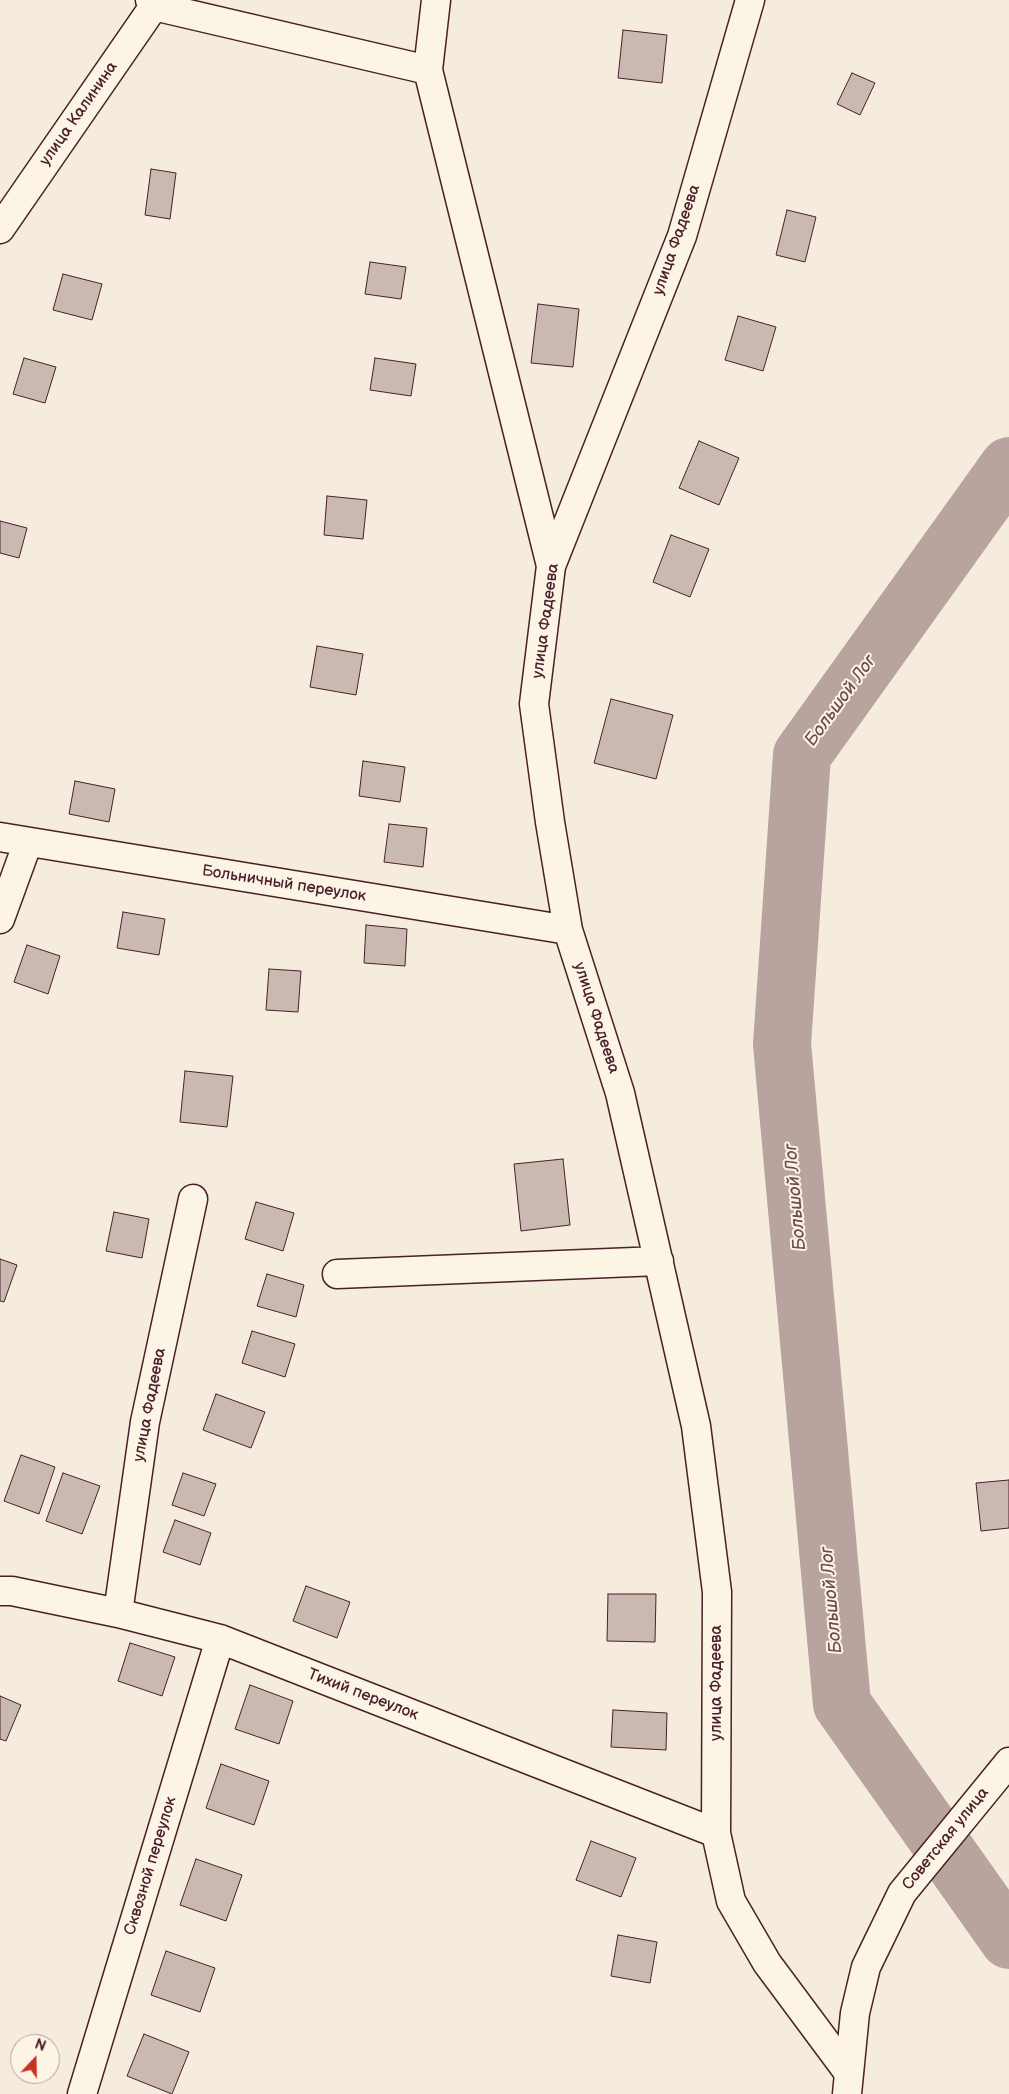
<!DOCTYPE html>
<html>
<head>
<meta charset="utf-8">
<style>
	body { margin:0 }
	#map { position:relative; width:1009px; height:2094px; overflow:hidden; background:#f5ecde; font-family:"Balsamiq Sans",sans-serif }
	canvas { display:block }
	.north { position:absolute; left:10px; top:2034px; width:50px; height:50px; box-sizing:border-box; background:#fcf5e5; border:1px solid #b59f9b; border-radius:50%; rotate:21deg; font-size:14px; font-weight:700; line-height:20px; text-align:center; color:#4a1f2b }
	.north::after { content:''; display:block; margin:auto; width:18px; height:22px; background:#c8321e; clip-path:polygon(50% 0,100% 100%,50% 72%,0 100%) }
</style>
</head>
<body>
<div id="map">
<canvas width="1009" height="2094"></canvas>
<div class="north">N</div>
</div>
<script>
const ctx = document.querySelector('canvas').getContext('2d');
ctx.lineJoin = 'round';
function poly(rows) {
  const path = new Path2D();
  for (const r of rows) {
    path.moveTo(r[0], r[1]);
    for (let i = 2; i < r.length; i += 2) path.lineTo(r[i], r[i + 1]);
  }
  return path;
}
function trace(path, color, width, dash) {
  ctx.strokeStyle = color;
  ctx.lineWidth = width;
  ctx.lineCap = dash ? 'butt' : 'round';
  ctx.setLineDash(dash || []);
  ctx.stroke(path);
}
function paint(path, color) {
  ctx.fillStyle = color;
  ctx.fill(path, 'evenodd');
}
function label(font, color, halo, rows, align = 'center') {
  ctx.font = font + ' "Balsamiq Sans",sans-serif';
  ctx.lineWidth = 4;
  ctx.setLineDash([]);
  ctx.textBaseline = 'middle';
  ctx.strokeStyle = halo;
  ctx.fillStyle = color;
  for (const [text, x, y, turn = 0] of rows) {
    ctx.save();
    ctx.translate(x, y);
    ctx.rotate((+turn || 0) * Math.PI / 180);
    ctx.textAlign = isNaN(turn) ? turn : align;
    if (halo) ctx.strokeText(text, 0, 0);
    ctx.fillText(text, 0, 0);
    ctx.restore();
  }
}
trace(poly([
	[1009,466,802,755,782,1044,842,1704,1009,1940]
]), '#b8a39e', 58);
const building = poly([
	[623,30,667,35,662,83,618,78,623,30],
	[852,73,875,83,860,115,837,104,852,73],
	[151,169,176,173,170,219,145,215,151,169],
	[787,210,816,217,805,262,776,255,787,210],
	[370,262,406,267,401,299,365,294,370,262],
	[63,274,102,284,92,320,53,310,63,274],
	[538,304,579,309,573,367,531,363,538,304],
	[738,316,776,327,763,371,725,360,738,316],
	[24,358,56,367,45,403,13,394,24,358],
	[375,358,416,364,411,396,370,390,375,358],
	[699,441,739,458,719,505,679,488,699,441],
	[327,496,367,500,363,539,324,535,327,496],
	[0,521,27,528,19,558,0,553,0,521],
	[671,535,709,549,690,597,653,582,671,535],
	[317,646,363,654,356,695,310,687,317,646],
	[611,699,673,715,656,779,594,763,611,699],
	[363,761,405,767,400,802,359,796,363,761],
	[75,781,115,789,109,822,69,814,75,781],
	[389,824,427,828,423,867,384,862,389,824],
	[123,912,165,919,159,955,117,948,123,912],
	[366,925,407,929,405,966,364,963,366,925],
	[27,945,60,956,48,994,14,982,27,945],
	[269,969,301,971,298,1012,266,1010,269,969],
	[185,1071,233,1076,227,1127,180,1122,185,1071],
	[563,1159,570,1225,521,1231,514,1164,563,1159],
	[256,1202,294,1213,283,1251,245,1239,256,1202],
	[114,1212,149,1219,142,1258,106,1251,114,1212],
	[0,1259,17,1265,4,1302,0,1301,0,1259],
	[267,1274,304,1285,296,1317,257,1306,267,1274],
	[252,1331,295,1344,285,1377,242,1363,252,1331],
	[216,1394,265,1412,251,1448,203,1430,216,1394],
	[21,1455,55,1467,39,1514,4,1501,21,1455],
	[63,1473,100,1486,82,1534,46,1521,63,1473],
	[183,1473,216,1484,204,1516,172,1505,183,1473],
	[1009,1480,1009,1528,981,1531,976,1483,1009,1480],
	[175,1520,211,1533,200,1565,163,1552,175,1520],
	[306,1586,350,1602,337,1638,293,1621,306,1586],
	[608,1594,656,1594,655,1642,607,1641,608,1594],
	[130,1643,175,1657,162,1696,118,1681,130,1643],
	[250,1685,293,1701,279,1744,235,1729,250,1685],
	[0,1696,21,1705,6,1741,0,1739,0,1696],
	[613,1710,667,1713,666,1750,611,1747,613,1710],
	[221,1764,269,1781,254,1825,206,1808,221,1764],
	[591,1841,636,1858,621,1897,576,1880,591,1841],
	[196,1859,242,1875,226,1921,180,1905,196,1859],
	[618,1935,657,1942,650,1983,611,1976,618,1935],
	[166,1951,215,1968,200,2012,151,1995,166,1951],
	[144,2034,189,2052,172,2094,127,2076,144,2034]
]);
paint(building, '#cab9b1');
trace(building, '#4a1f2b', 1);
const minor = poly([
	[436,0,428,70,551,566],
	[750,0,682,236,551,566,534,704,550,822,568,930,620,1093,696,1426,717,1592,716,1833,731,1901,767,1963,848,2072],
	[154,6,428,70],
	[0,229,154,6,150,0],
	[0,837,568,930],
	[0,919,28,842],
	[337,1274,659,1261],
	[0,1591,12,1591,118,1613,220,1639,716,1833],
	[118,1613,145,1422,193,1199],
	[82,2094,220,1639]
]);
const major = poly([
	[847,2094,855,2013,866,1967,902,1893,1009,1762]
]);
trace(minor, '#4a1f2b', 31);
trace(major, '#4a1f2b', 31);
trace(minor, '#fcf5e5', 28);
trace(major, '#fcf5e5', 28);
label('16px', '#4a1f2b', '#fcf5e5', [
	["улица Калинина",79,114,-55],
	["улица Фадеева",677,240,-71],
	["улица Фадеева",546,621,-82],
	["Больничный переулок",284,884,9],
	["улица Фадеева",596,1018,72],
	["улица Фадеева",150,1405,-79],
	["улица Фадеева",717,1683,-90],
	["Тихий переулок",363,1695,21],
	["Советская улица",946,1839,-51],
	["Сквозной переулок",151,1866,-73]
]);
label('italic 18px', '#704d53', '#fcf5e5', [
	["Большой Лог",841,701,-54],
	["Большой Лог",796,1197,-95],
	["Большой Лог",832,1600,-95]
]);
</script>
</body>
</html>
